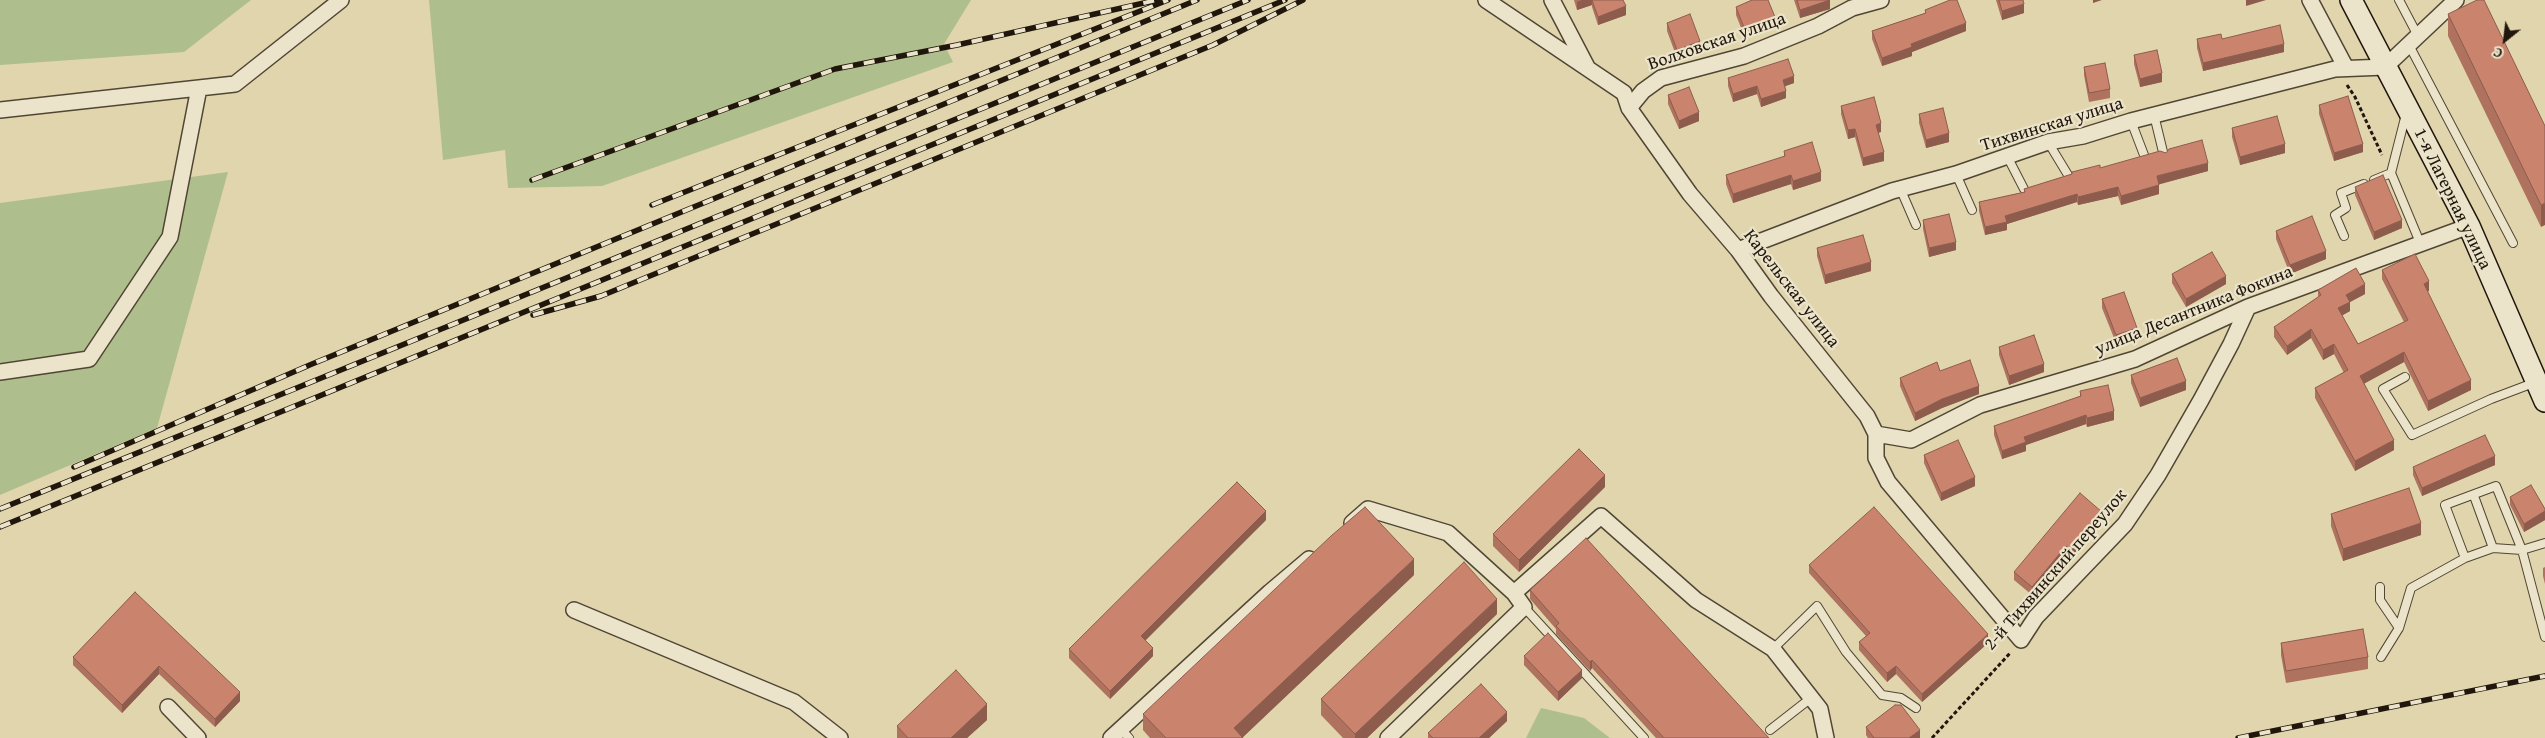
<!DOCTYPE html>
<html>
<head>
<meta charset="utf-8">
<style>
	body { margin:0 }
	#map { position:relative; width:2545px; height:738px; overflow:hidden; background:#e0d5ad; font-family:"Gentium Book Plus",serif }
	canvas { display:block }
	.north { position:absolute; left:2480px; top:15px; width:50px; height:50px; -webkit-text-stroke:4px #ebe4ca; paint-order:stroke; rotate:209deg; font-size:14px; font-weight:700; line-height:20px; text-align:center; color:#21160c }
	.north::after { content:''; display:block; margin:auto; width:18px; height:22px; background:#21160c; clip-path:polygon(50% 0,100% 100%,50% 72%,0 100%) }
</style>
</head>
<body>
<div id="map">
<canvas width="2545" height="738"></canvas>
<div class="north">С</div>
</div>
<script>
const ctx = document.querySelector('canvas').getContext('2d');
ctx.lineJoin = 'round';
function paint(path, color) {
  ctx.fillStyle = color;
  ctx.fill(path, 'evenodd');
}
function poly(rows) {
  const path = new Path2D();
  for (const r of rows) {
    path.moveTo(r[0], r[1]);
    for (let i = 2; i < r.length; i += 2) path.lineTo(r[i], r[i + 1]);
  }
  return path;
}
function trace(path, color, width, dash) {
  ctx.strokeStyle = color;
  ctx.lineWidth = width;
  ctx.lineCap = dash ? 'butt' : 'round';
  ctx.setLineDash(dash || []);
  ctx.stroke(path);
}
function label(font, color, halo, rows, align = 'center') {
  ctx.font = font + ' "Gentium Book Plus",serif';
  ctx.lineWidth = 4.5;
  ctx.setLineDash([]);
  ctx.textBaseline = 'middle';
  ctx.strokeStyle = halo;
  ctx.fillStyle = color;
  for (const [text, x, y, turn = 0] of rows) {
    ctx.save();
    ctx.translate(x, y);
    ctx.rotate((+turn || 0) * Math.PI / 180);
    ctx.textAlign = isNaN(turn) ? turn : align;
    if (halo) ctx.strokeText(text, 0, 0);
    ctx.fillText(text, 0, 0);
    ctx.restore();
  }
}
paint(poly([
	[0,0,251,0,184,52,0,65],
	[429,0,971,0,944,44,953,62,602,186,508,188,505,150,443,160],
	[228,172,157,428,0,495,0,203],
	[1541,708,1584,718,1610,738,1526,738]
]), '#aebe8d');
const lane = poly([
	[2399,0,2418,36],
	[2409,45,2513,243],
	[2154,115,2164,156],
	[2131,121,2144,155],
	[2048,142,2068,175],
	[2007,156,2024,189],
	[2391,173,2406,114],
	[1956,174,1972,210],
	[2374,180,2391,173,2421,245],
	[1900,188,1916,225],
	[2344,236,2335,215,2346,208,2341,193,2364,184],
	[2405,377,2383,389,2412,435,2491,399,2536,382],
	[2545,543,2522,550,2545,637],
	[2465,558,2493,548],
	[2380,587,2380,600,2399,628],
	[1524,607,1644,738],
	[1773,649,1817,606,1846,652,1882,695,1901,698,1916,708],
	[2381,657,2399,628,2411,588,2465,558,2445,505,2496,486,2522,550,2493,548,2474,496],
	[1121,729,1129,738],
	[1770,730,1811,698]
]);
const street = poly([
	[1486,0,1624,93,1629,108,1690,194,1738,250,1771,296,1867,416,1876,434,1876,458,1888,482,2021,640,2036,617,2125,524,2158,475,2201,400,2231,344,2248,307],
	[1552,0,1587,67],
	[2310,0,2346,68],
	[1629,108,1643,91,1661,78,1744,56,1818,26,1852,8,1881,0],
	[0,110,235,84,341,0],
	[1738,250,1892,191,1956,174,2048,142,2083,136,2131,121,2335,69,2385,67,2456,0],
	[0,372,89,359,170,237,199,88],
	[1876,434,1911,440,1980,405,2135,359,2248,307,2469,226],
	[1352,523,1368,509,1448,533,1514,593,1601,516,1696,600,1773,649,1820,709,1826,738],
	[574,610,794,702,840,738],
	[168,707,198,738],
	[1111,738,1270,592,1309,559],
	[1388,738,1524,607,1514,593]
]);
const secondary = poly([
	[2351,0,2469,226,2545,401]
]);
trace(lane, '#514634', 10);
trace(street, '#514634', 18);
trace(secondary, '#21160c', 24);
trace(poly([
	[2347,85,2355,97,2382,155],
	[1932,738,2011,652]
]), '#21160c', 3, [4, 2.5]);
trace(lane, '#ebe4ca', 8);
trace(street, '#ebe4ca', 15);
trace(secondary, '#ebe4ca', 21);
const rail = poly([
	[532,180,835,69,957,45,1157,0],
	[652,205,1168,0],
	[533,315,601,296,1213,45,1303,0],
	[74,467,312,364,1197,0],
	[0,509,1248,0],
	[0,527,1285,0],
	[2238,738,2545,676]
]);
trace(rail, '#21160c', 5.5);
trace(rail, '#ebe4ca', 4, [11]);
paint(poly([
	[1574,0,1623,0,1626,15,1598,25,1592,7,1592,5,1577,10],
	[1794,0,1830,0,1830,9,1800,18],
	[1996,0,2023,0,2024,13,2002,20],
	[1736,7,1775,25,1745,38,1736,15],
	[1925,10,1966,31,1912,52,1912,56,1882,66,1872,39,1872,31,1925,13],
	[2448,14,2545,126,2541,227,2448,36],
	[1667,23,1700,50,1677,58,1667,31],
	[2197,39,2222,39,2284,52,2203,71,2197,48],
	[2134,55,2162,82,2140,87,2134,64],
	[2084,67,2110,89,2110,98,2089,102,2084,75],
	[1728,78,1794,83,1785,86,1786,98,1761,107,1757,94,1733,102,1728,86],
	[1668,95,1699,121,1679,129,1668,104],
	[2319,105,2363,152,2334,161,2319,114],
	[1841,106,1881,132,1878,133,1884,161,1863,166,1855,137,1848,139,1841,114],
	[1919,114,1949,142,1926,148,1919,123],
	[2232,128,2285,153,2240,165,2232,137],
	[1784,151,1821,181,1793,190,1791,184,1733,203,1726,184,1726,175,1784,157],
	[2100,168,2208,171,2159,184,2159,194,2121,205,2118,196,2078,205,2077,202,2007,224,2007,230,1985,235,1979,211,1979,202,2024,192,2024,189,2072,174,2072,172],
	[2355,187,2402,228,2374,240,2355,195],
	[1923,220,1956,250,1929,257,1923,229],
	[2276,231,2326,259,2290,274,2276,239],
	[1817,248,1871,271,1825,284,1817,256],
	[2382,270,2429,291,2427,291,2471,390,2428,411,2404,362,2364,383,2394,450,2355,471,2315,398,2315,388,2344,373,2334,354,2323,360,2311,338,2287,355,2274,337,2274,327,2318,297,2318,290,2365,294,2350,302,2350,311,2342,315,2358,344,2404,322,2382,279],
	[2172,274,2226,284,2186,307,2172,283],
	[2102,299,2137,336,2116,343,2102,308],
	[1999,347,2044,372,2009,385,1999,355],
	[1940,371,1979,394,1942,408,1915,421,1900,386,1900,378],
	[2131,375,2186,390,2140,407,2131,383],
	[2080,391,2114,420,2087,427,2086,424,2026,445,2026,451,2002,459,1994,435,1994,426,2080,396],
	[1924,455,1975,486,1941,501,1924,463],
	[2495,465,2422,496,2413,475,2413,467],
	[1605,487,1519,572,1493,546,1493,534],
	[2510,497,2545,509,2545,520,2524,532,2510,505],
	[2331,514,2421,535,2343,561,2331,526],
	[1266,520,1145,640,1153,656,1110,699,1069,658,1069,649],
	[2102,520,2071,558,2066,554,2032,595,2014,580,2014,572],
	[1809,565,1988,643,1922,702,1896,674,1887,682,1859,650,1859,642,1866,636,1809,573],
	[2545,567,2545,584,2543,576,2543,568],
	[1414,575,1243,737,1243,738,1150,738,1143,730,1143,714],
	[1530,590,1769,738,1656,738,1592,668,1590,671,1556,634,1556,629,1530,599],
	[135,592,240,701,215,727,159,674,122,713,73,665,73,657],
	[1497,614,1367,738,1343,738,1321,715,1321,699],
	[2281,643,2368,657,2368,669,2286,683,2281,655],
	[1524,656,1582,678,1558,701,1524,665],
	[987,720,967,738,897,738,897,726],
	[1507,721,1489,738,1428,738,1428,733],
	[1866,727,1920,738,1868,738,1866,735]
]), '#ae725f');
paint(poly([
	[1582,0,1592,0,1592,5,1577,10,1577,2],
	[1830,0,1830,9,1800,18,1800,10],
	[2093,0,2102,0,2093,3],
	[2246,0,2266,0,2246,6],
	[2024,4,2024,13,2002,20,2002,11],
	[1626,6,1626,15,1598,25,1598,17],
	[1775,17,1775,25,1745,38,1745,30],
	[1966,23,1966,31,1912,52,1912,56,1882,66,1882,58,1911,44],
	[1700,41,1700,50,1677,58,1677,50],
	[2284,44,2284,52,2203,71,2203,63],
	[2162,73,2162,82,2140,87,2140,79],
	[1794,76,1794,83,1783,87,1783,80],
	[1757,86,1757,94,1733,102,1733,94],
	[1786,91,1786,98,1761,107,1761,99],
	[1699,112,1699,121,1679,129,1679,121],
	[1881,123,1881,132,1876,133,1876,125],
	[1855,129,1855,137,1848,139,1848,130],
	[1949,133,1949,142,1926,148,1926,140],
	[2285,144,2285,153,2240,165,2240,157],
	[2363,144,2363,152,2334,161,2334,153],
	[1884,152,1884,161,1863,166,1863,158],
	[2208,163,2208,171,2157,185,2157,176],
	[1821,172,1821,181,1793,190,1793,181],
	[1791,175,1791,184,1733,203,1733,194],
	[2159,185,2159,194,2121,205,2121,196],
	[2118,187,2118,196,2078,205,2078,197],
	[2077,194,2077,202,2007,224,2007,230,1985,235,1985,227,2005,216],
	[2545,203,2545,225,2541,227,2541,205],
	[2402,220,2402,228,2374,240,2374,232],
	[1956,242,1956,250,1929,257,1929,248],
	[2326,251,2326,259,2290,274,2290,265],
	[1871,262,1871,271,1825,284,1825,275],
	[2226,276,2226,284,2186,307,2186,299],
	[2429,281,2429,291,2424,293,2424,284],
	[2365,284,2365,294,2350,302,2350,311,2338,318,2338,308,2346,295],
	[2137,328,2137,336,2116,343,2116,335],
	[2311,329,2311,338,2287,355,2287,346],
	[2334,344,2334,354,2323,360,2323,350],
	[2404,352,2404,362,2360,386,2360,376],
	[2044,364,2044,372,2009,385,2009,376],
	[2471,380,2471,390,2428,411,2428,401],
	[2186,381,2186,390,2140,407,2140,398],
	[1979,386,1979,394,1942,408,1915,421,1915,413,1942,399],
	[2114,411,2114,420,2087,427,2087,418],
	[2086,415,2086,424,2026,445,2026,451,2002,459,2002,451,2024,437],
	[2394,440,2394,450,2355,471,2355,461],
	[2495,456,2495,465,2422,496,2422,488],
	[1605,475,1605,487,1519,572,1519,560],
	[1975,477,1975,486,1941,501,1941,493],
	[1266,511,1266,520,1141,645,1141,636],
	[2545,511,2545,520,2524,532,2524,524],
	[2102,512,2102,520,2071,558,2071,550],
	[2421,523,2421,535,2343,561,2343,549],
	[2066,546,2066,554,2032,595,2032,587],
	[1414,559,1414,575,1242,738,1234,728],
	[1497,599,1497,614,1367,738,1355,738,1355,734],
	[1988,634,1988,643,1922,702,1922,694],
	[1153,648,1153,656,1110,699,1110,691],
	[1592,660,1592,668,1590,671,1590,662],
	[159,666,159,674,122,713,122,705],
	[1896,666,1896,674,1887,682,1887,673],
	[1582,670,1582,678,1558,701,1558,692],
	[240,692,240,701,215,727,215,719],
	[987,704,987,720,967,738,951,738],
	[1507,712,1507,721,1489,738,1479,738],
	[1920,730,1920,738,1909,738]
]), '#8d5c4d');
const building = poly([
	[1592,0,1623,0,1626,6,1598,17,1592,0],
	[1752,0,1768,0,1775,17,1745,30,1736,7,1752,0],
	[1797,0,1830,0,1800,10,1797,0],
	[1950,0,1957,0,1966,23,1911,44,1912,47,1882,58,1872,31,1926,13,1925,10,1950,0],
	[1999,0,2023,0,2024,4,2002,11,1999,0],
	[2477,0,2484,0,2545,126,2545,203,2541,205,2448,14,2477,0],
	[1690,14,1700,41,1677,50,1667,23,1690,14],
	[2280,25,2284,44,2203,63,2197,39,2221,34,2222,39,2280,25],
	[2157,50,2162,73,2140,79,2134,55,2157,50],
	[1788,59,1794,76,1783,80,1786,91,1761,99,1757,86,1733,94,1728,78,1788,59],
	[2105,63,2110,89,2089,93,2084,67,2105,63],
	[1689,87,1699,112,1679,121,1668,95,1689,87],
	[2348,96,2363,144,2334,153,2319,105,2348,96],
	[1874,97,1881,123,1876,125,1884,152,1863,158,1855,129,1848,130,1841,106,1874,97],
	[1943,108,1949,133,1926,140,1919,114,1943,108],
	[2277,116,2285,144,2240,157,2232,128,2277,116],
	[2202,140,2208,163,2157,176,2159,185,2121,196,2118,187,2078,197,2077,194,2005,216,2007,222,1985,227,1979,202,2025,192,2024,189,2072,174,2072,172,2100,165,2100,168,2160,151,2166,153,2169,149,2202,140],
	[1812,142,1821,172,1793,181,1791,175,1733,194,1726,175,1785,156,1784,151,1812,142],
	[2383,175,2402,220,2374,232,2355,187,2383,175],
	[1949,214,1956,242,1929,248,1923,220,1949,214],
	[2312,216,2326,251,2290,265,2276,231,2312,216],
	[1863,235,1871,262,1825,275,1817,248,1863,235],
	[2212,252,2226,276,2186,299,2172,274,2212,252],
	[2415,254,2429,281,2424,284,2471,380,2428,401,2404,352,2360,376,2394,440,2355,461,2315,388,2348,370,2334,344,2323,350,2311,329,2287,346,2274,327,2321,295,2318,290,2356,268,2365,284,2346,295,2350,302,2338,308,2358,344,2408,320,2382,270,2415,254],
	[2124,292,2137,328,2116,335,2102,299,2124,292],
	[2034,335,2044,364,2009,376,1999,347,2034,335],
	[2177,358,2186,381,2140,398,2131,375,2177,358],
	[1970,360,1979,386,1942,399,1915,413,1900,378,1937,362,1940,371,1970,360],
	[2108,385,2114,411,2087,418,2086,415,2024,437,2026,442,2002,451,1994,426,2081,396,2080,391,2108,385],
	[2485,435,2495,456,2422,488,2413,467,2485,435],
	[1958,440,1975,477,1941,493,1924,455,1958,440],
	[1579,449,1605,475,1519,560,1493,534,1579,449],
	[1237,482,1266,511,1141,636,1153,648,1110,691,1069,649,1237,482],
	[2531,485,2545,509,2545,511,2524,524,2510,497,2531,485],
	[2409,488,2421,523,2343,549,2331,514,2409,488],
	[2080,493,2102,512,2071,550,2066,546,2032,587,2014,572,2080,493],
	[1365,507,1414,559,1234,728,1243,738,1166,738,1143,714,1331,536,1365,507],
	[1874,507,1988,634,1922,694,1896,666,1887,673,1859,642,1870,633,1809,565,1874,507],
	[1586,538,1769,738,1664,738,1592,660,1590,662,1556,626,1559,623,1530,590,1586,538],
	[1464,562,1497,599,1355,734,1321,699,1464,562],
	[135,592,240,692,215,719,159,666,122,705,73,657,135,592],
	[2363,629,2368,657,2286,671,2281,643,2363,629],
	[1548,633,1582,670,1558,692,1524,656,1548,633],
	[956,670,987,704,951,738,908,738,897,726,956,670],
	[1481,684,1507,712,1479,738,1433,738,1428,733,1481,684],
	[1895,705,1901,705,1920,730,1909,738,1874,738,1866,727,1895,705]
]);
paint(building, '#ca846e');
trace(building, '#8d5c4d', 1);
label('18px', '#21160c', '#ebe4ca', [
	["Волховская улица",1717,42,-19],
	["Тихвинская улица",2052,125,-17],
	["1-я Лагерная улица",2452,199,64],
	["Карельская улица",1791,289,52],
	["улица Десантника Фокина",2194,311,-22],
	["2-й Тихвинский переулок",2056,570,-49]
]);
</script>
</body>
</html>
